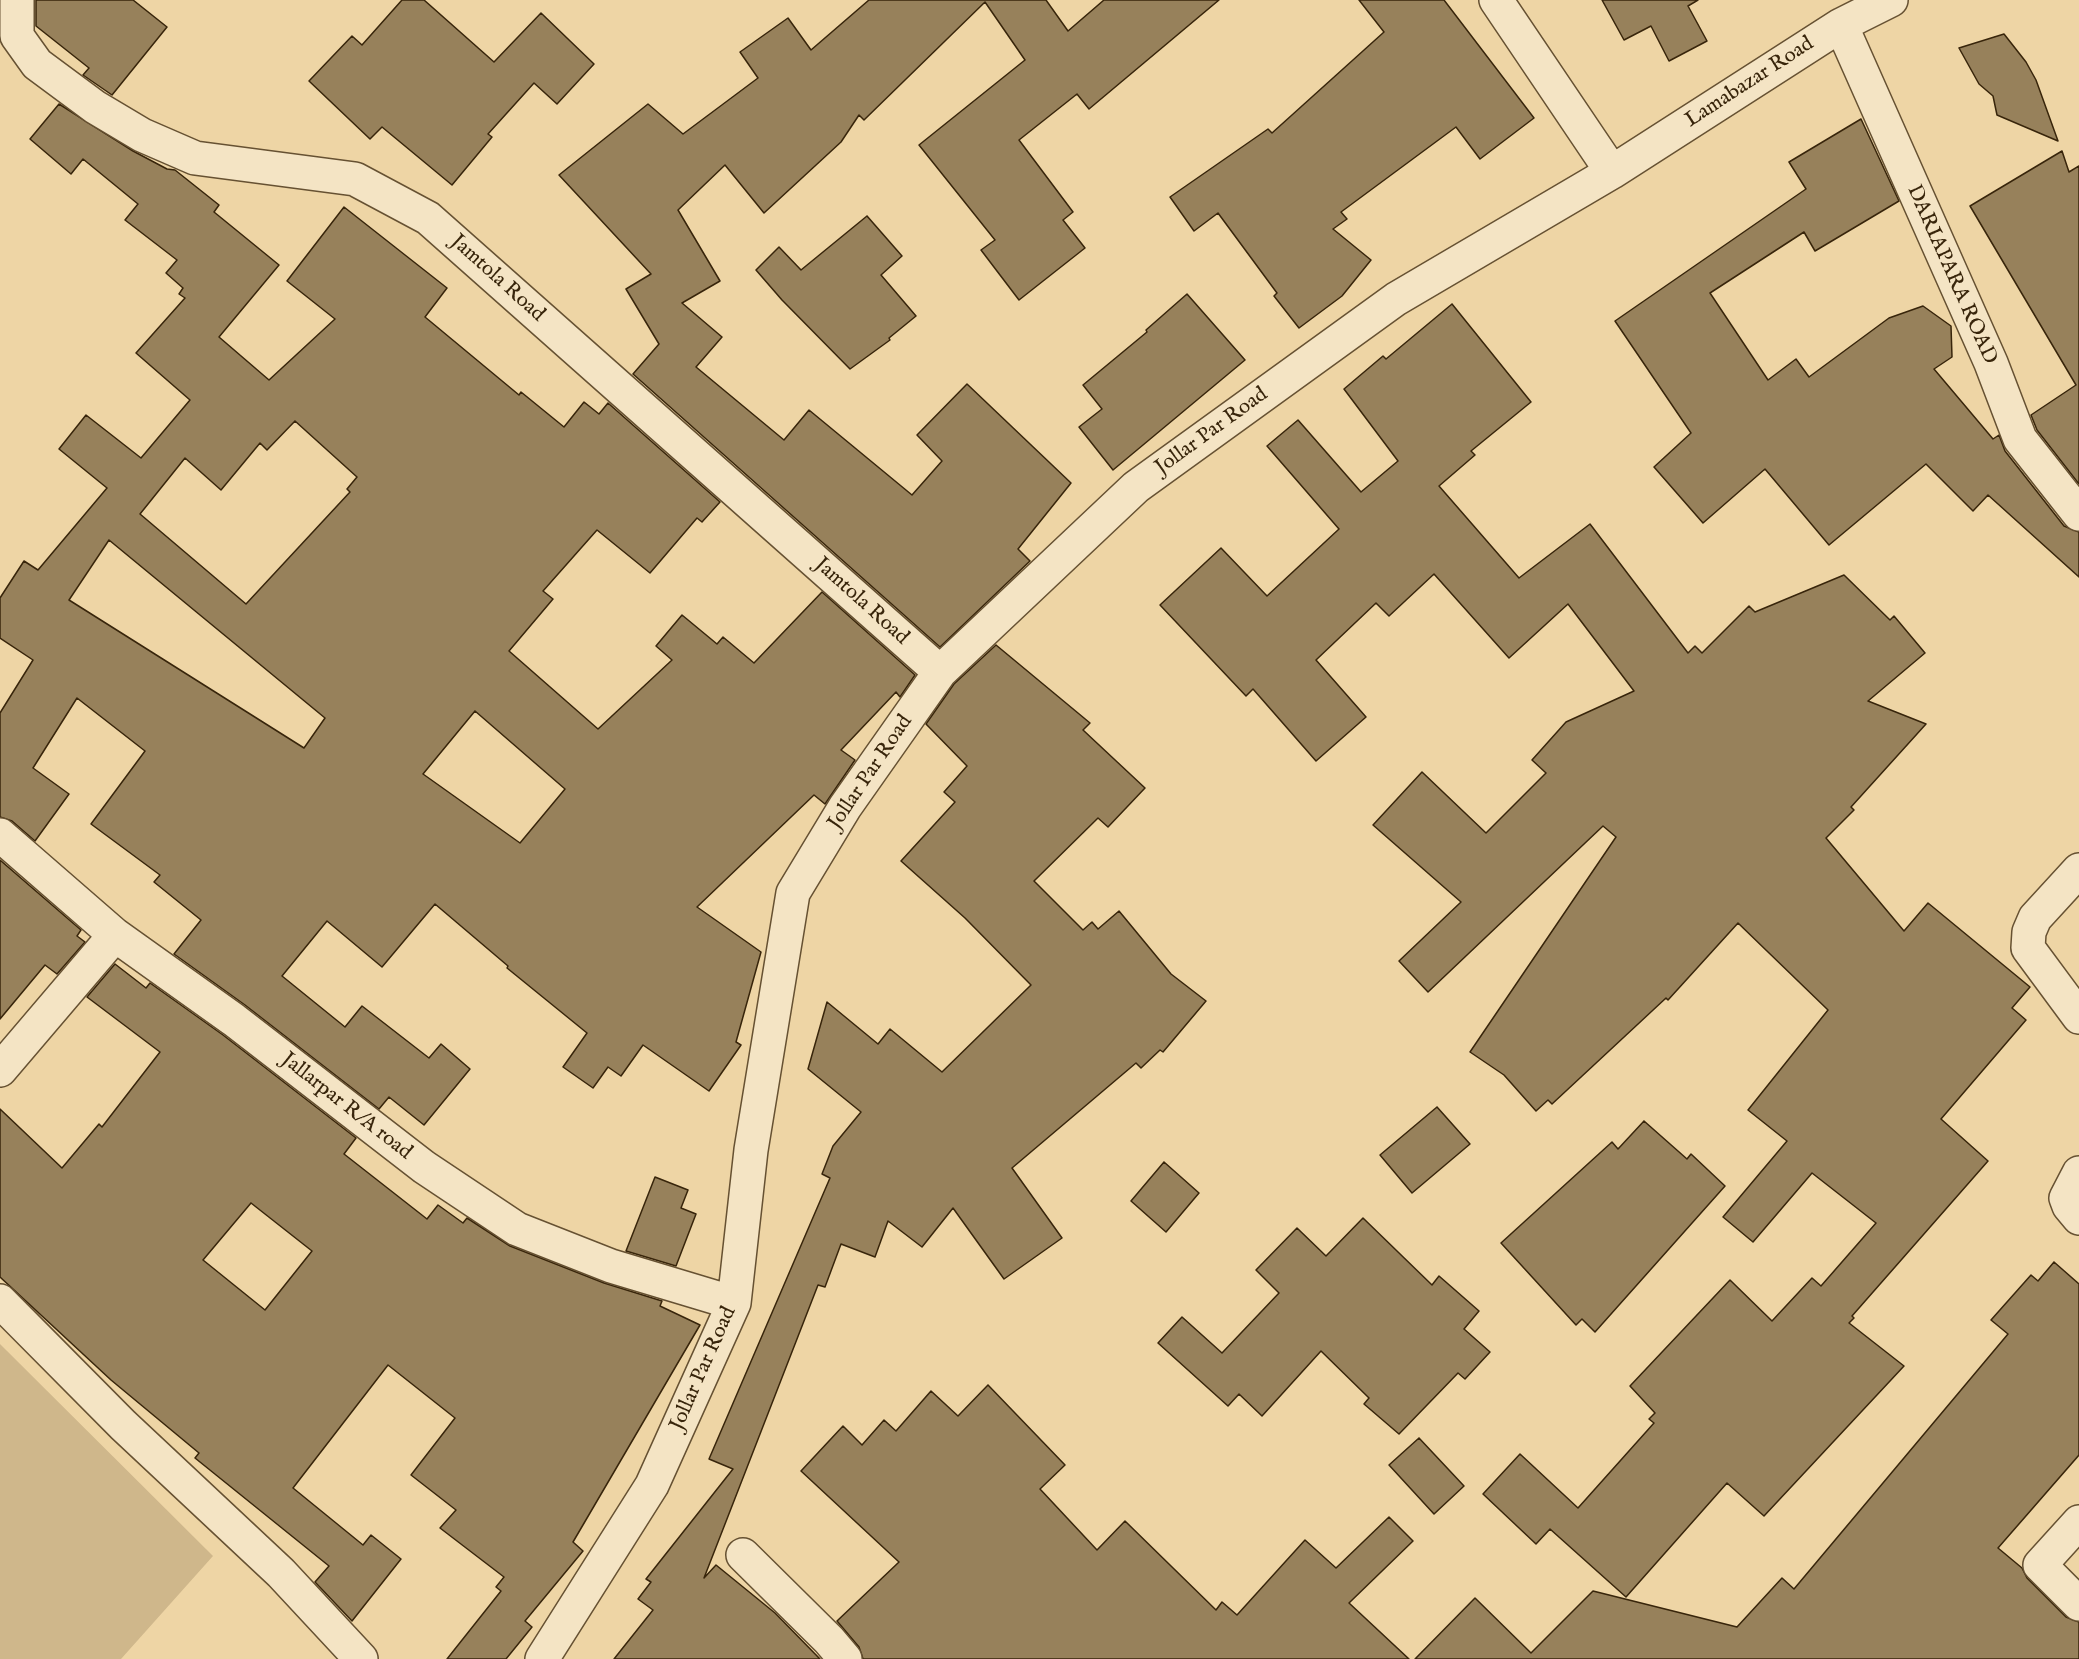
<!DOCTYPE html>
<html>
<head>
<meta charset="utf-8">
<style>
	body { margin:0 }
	canvas { display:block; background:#eed5a5 }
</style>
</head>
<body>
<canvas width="2079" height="1659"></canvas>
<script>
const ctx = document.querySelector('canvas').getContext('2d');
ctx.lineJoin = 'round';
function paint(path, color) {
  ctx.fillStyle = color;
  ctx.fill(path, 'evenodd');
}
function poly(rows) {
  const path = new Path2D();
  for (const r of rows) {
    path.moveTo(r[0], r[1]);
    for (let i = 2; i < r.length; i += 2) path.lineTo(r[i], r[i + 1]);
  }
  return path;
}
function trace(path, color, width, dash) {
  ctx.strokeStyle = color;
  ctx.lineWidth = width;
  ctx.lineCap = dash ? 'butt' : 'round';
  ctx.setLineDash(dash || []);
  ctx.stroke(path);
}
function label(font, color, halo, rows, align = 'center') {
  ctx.font = font + ' "IM FELL English",serif';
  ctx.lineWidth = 4.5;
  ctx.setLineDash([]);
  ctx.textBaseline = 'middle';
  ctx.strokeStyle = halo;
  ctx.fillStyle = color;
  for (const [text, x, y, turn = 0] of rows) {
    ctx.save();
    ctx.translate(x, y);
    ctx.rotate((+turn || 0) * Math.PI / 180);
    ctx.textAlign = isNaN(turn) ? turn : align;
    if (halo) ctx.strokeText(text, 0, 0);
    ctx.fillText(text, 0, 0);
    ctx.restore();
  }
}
paint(poly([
	[0,1344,213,1556,121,1659,0,1659]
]), '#cfb78b');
const building = poly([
	[36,0,133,0,167,27,112,95,83,75,89,68,36,26,36,0],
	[402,0,424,0,494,62,541,13,594,64,557,104,534,83,488,134,492,137,452,185,382,127,370,139,309,81,352,36,362,45,402,0],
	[869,0,1046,0,1068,31,1104,0,1219,0,1089,109,1077,94,1019,140,1073,212,1063,220,1085,248,1019,300,981,250,995,240,919,145,1025,60,985,2,864,120,859,115,841,142,764,213,725,165,678,210,720,281,682,303,722,337,696,367,784,440,809,410,912,495,942,461,917,435,967,384,1071,483,1018,549,1030,561,940,647,633,374,659,344,626,289,651,274,559,175,648,104,683,134,758,78,740,52,788,18,811,50,869,0],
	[1359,0,1444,0,1534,118,1480,159,1456,127,1341,212,1347,219,1333,229,1371,260,1342,296,1299,328,1274,296,1277,293,1218,213,1194,231,1170,197,1268,129,1272,133,1384,32,1359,0],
	[1602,0,1698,0,1688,6,1707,41,1669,61,1651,26,1624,40,1602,0],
	[2004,34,2026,62,2036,80,2058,141,1997,115,1993,96,1979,84,1959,48,2004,34],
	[59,104,133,151,167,169,175,170,219,205,214,212,279,265,219,337,269,380,335,319,287,281,344,207,447,288,425,317,519,395,521,392,564,427,584,402,599,414,608,403,720,502,702,522,697,518,650,573,597,530,543,591,553,599,509,651,598,729,672,660,656,646,682,615,717,644,723,637,754,663,822,592,915,675,900,697,896,692,841,750,855,760,825,804,814,795,697,907,761,952,736,1042,741,1045,709,1091,643,1045,621,1076,608,1067,593,1088,563,1067,587,1033,507,968,508,966,435,904,382,967,327,921,282,976,345,1027,362,1006,429,1058,441,1044,470,1069,424,1125,389,1097,379,1109,245,1005,174,954,201,920,154,882,160,875,91,824,145,751,77,698,33,768,69,794,35,841,12,821,0,817,0,713,33,660,0,638,0,598,24,561,38,570,107,488,59,449,86,415,141,458,190,400,136,353,185,298,179,294,183,288,166,273,177,260,125,220,138,204,83,159,71,174,30,139,59,104],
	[295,421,357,477,347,489,350,492,246,604,140,514,185,458,221,490,260,443,267,450,295,421],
	[109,540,325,718,304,748,69,600,109,540],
	[475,711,565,789,520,843,423,774,475,711],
	[1861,119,1899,201,1815,251,1804,232,1710,293,1768,380,1796,359,1809,377,1889,318,1923,306,1951,326,1952,357,1934,369,1993,439,1999,435,2005,451,2064,526,2079,532,2079,577,1988,495,1973,511,1926,464,1829,545,1765,469,1703,523,1654,467,1691,433,1615,321,1806,189,1789,162,1861,119],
	[2062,151,2069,172,2079,166,2079,484,2037,430,2031,415,2076,385,1970,206,2062,151],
	[867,216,902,256,881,275,916,316,889,338,890,340,850,369,782,300,756,270,779,247,801,270,867,216],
	[1187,294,1245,360,1113,470,1079,427,1102,409,1083,385,1147,332,1146,330,1187,294],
	[1452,304,1531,402,1471,451,1475,455,1439,486,1519,578,1590,524,1688,653,1695,646,1702,653,1749,606,1755,612,1844,575,1890,620,1894,616,1925,653,1868,701,1926,724,1851,807,1854,810,1826,838,1904,931,1928,903,2030,987,2012,1008,2026,1020,1941,1119,1988,1161,1852,1316,1854,1318,1849,1323,1904,1366,1764,1516,1727,1483,1626,1597,1550,1529,1536,1544,1483,1494,1520,1454,1578,1508,1654,1423,1649,1419,1655,1413,1630,1386,1730,1280,1772,1321,1812,1278,1821,1286,1876,1223,1812,1173,1753,1242,1723,1217,1787,1141,1748,1110,1828,1010,1738,923,1668,1000,1666,998,1552,1104,1548,1100,1536,1111,1504,1075,1470,1052,1616,837,1603,826,1428,992,1399,961,1461,902,1373,825,1422,772,1486,833,1546,773,1532,760,1566,722,1634,691,1568,604,1509,658,1434,574,1389,616,1376,603,1316,660,1366,717,1316,761,1253,689,1246,696,1160,605,1221,548,1267,596,1339,529,1267,446,1298,420,1361,492,1398,461,1344,389,1383,356,1386,359,1452,304],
	[996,645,1090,723,1083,730,1145,788,1108,827,1098,818,1034,881,1083,930,1092,922,1098,929,1119,911,1171,974,1206,1001,1163,1052,1160,1050,1141,1068,1136,1063,1012,1168,1062,1238,1004,1279,953,1208,922,1247,888,1221,875,1257,841,1244,825,1287,818,1285,704,1578,716,1565,775,1613,820,1659,614,1659,653,1610,638,1599,651,1582,646,1579,733,1469,709,1459,830,1178,822,1174,833,1146,861,1112,808,1069,827,1002,878,1044,890,1029,942,1072,1031,985,965,918,901,861,955,802,944,792,967,766,926,724,954,684,996,645],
	[0,860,81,930,77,936,85,942,57,974,45,965,0,1019,0,860],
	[115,964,146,988,150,983,223,1035,356,1138,344,1154,427,1219,438,1205,463,1223,467,1218,510,1246,604,1283,662,1301,660,1306,700,1325,573,1542,583,1551,525,1621,532,1627,506,1659,447,1659,501,1591,496,1587,504,1577,440,1528,456,1510,411,1475,455,1418,388,1365,293,1488,363,1545,371,1535,401,1559,352,1621,315,1582,329,1566,195,1458,199,1453,111,1380,0,1277,0,1109,62,1168,99,1124,102,1127,160,1052,87,997,115,964],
	[251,1203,312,1251,265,1310,203,1260,251,1203],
	[1437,1107,1470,1144,1412,1193,1380,1155,1437,1107],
	[1644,1121,1687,1159,1691,1154,1725,1186,1595,1332,1582,1319,1576,1325,1501,1243,1612,1142,1618,1149,1644,1121],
	[1164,1162,1199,1193,1166,1232,1131,1201,1164,1162],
	[655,1177,688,1190,681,1208,696,1214,676,1266,626,1251,655,1177],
	[1363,1218,1432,1285,1439,1276,1479,1311,1464,1329,1490,1352,1465,1379,1458,1373,1399,1434,1364,1404,1369,1398,1321,1351,1262,1416,1239,1394,1228,1406,1158,1343,1182,1317,1222,1353,1279,1293,1256,1270,1297,1228,1326,1256,1363,1218],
	[2054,1262,2079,1284,2079,1455,1998,1548,2022,1568,2027,1578,2066,1617,2079,1622,2079,1659,1415,1659,1475,1598,1531,1653,1593,1591,1737,1627,1782,1578,1794,1589,2008,1334,1991,1320,2031,1275,2038,1281,2054,1262],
	[988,1385,1065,1465,1040,1489,1097,1550,1125,1521,1216,1610,1222,1602,1237,1615,1305,1540,1336,1568,1389,1517,1413,1541,1349,1603,1409,1659,863,1659,859,1647,837,1621,899,1562,801,1471,843,1426,862,1445,884,1420,896,1431,931,1391,958,1416,988,1385],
	[1419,1438,1464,1486,1434,1514,1389,1465,1419,1438]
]);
paint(building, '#97815b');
trace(building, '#38250b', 1.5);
const minor = poly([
	[17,0,17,36,37,64,95,107,142,135,195,158,355,179,428,218,940,672],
	[1496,0,1612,172],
	[1841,25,1991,363,2020,439,2079,514],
	[0,835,115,935,234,1020,424,1167,517,1229,611,1266,734,1303],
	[2079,870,2035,918,2029,932,2028,948,2079,1017],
	[0,1070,115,935],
	[2079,1173,2066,1198,2069,1206,2079,1218],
	[0,1301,123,1425,281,1573,361,1659],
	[2079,1522,2040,1565,2079,1604],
	[743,1555,829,1640,845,1659],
	[542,1659,652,1485,734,1303,751,1150,793,893,845,807,940,672,1136,487,1396,299,1612,172,1841,25,1891,0]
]);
trace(minor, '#665132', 36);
trace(minor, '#f4e4c4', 33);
label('21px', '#38250b', '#f4e4c4', [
	["Lamabazar Road",1750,83,-33],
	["DARIAPARA ROAD",1951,275,66],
	["Jamtola Road",497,279,42],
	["Jollar Par Road",1212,432,-36],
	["Jamtola Road",861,602,42],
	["Jollar Par Road",871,773,-56],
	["Jallarpar R/A road",346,1107,38],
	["Jollar Par Road",704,1369,-66]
]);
</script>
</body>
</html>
